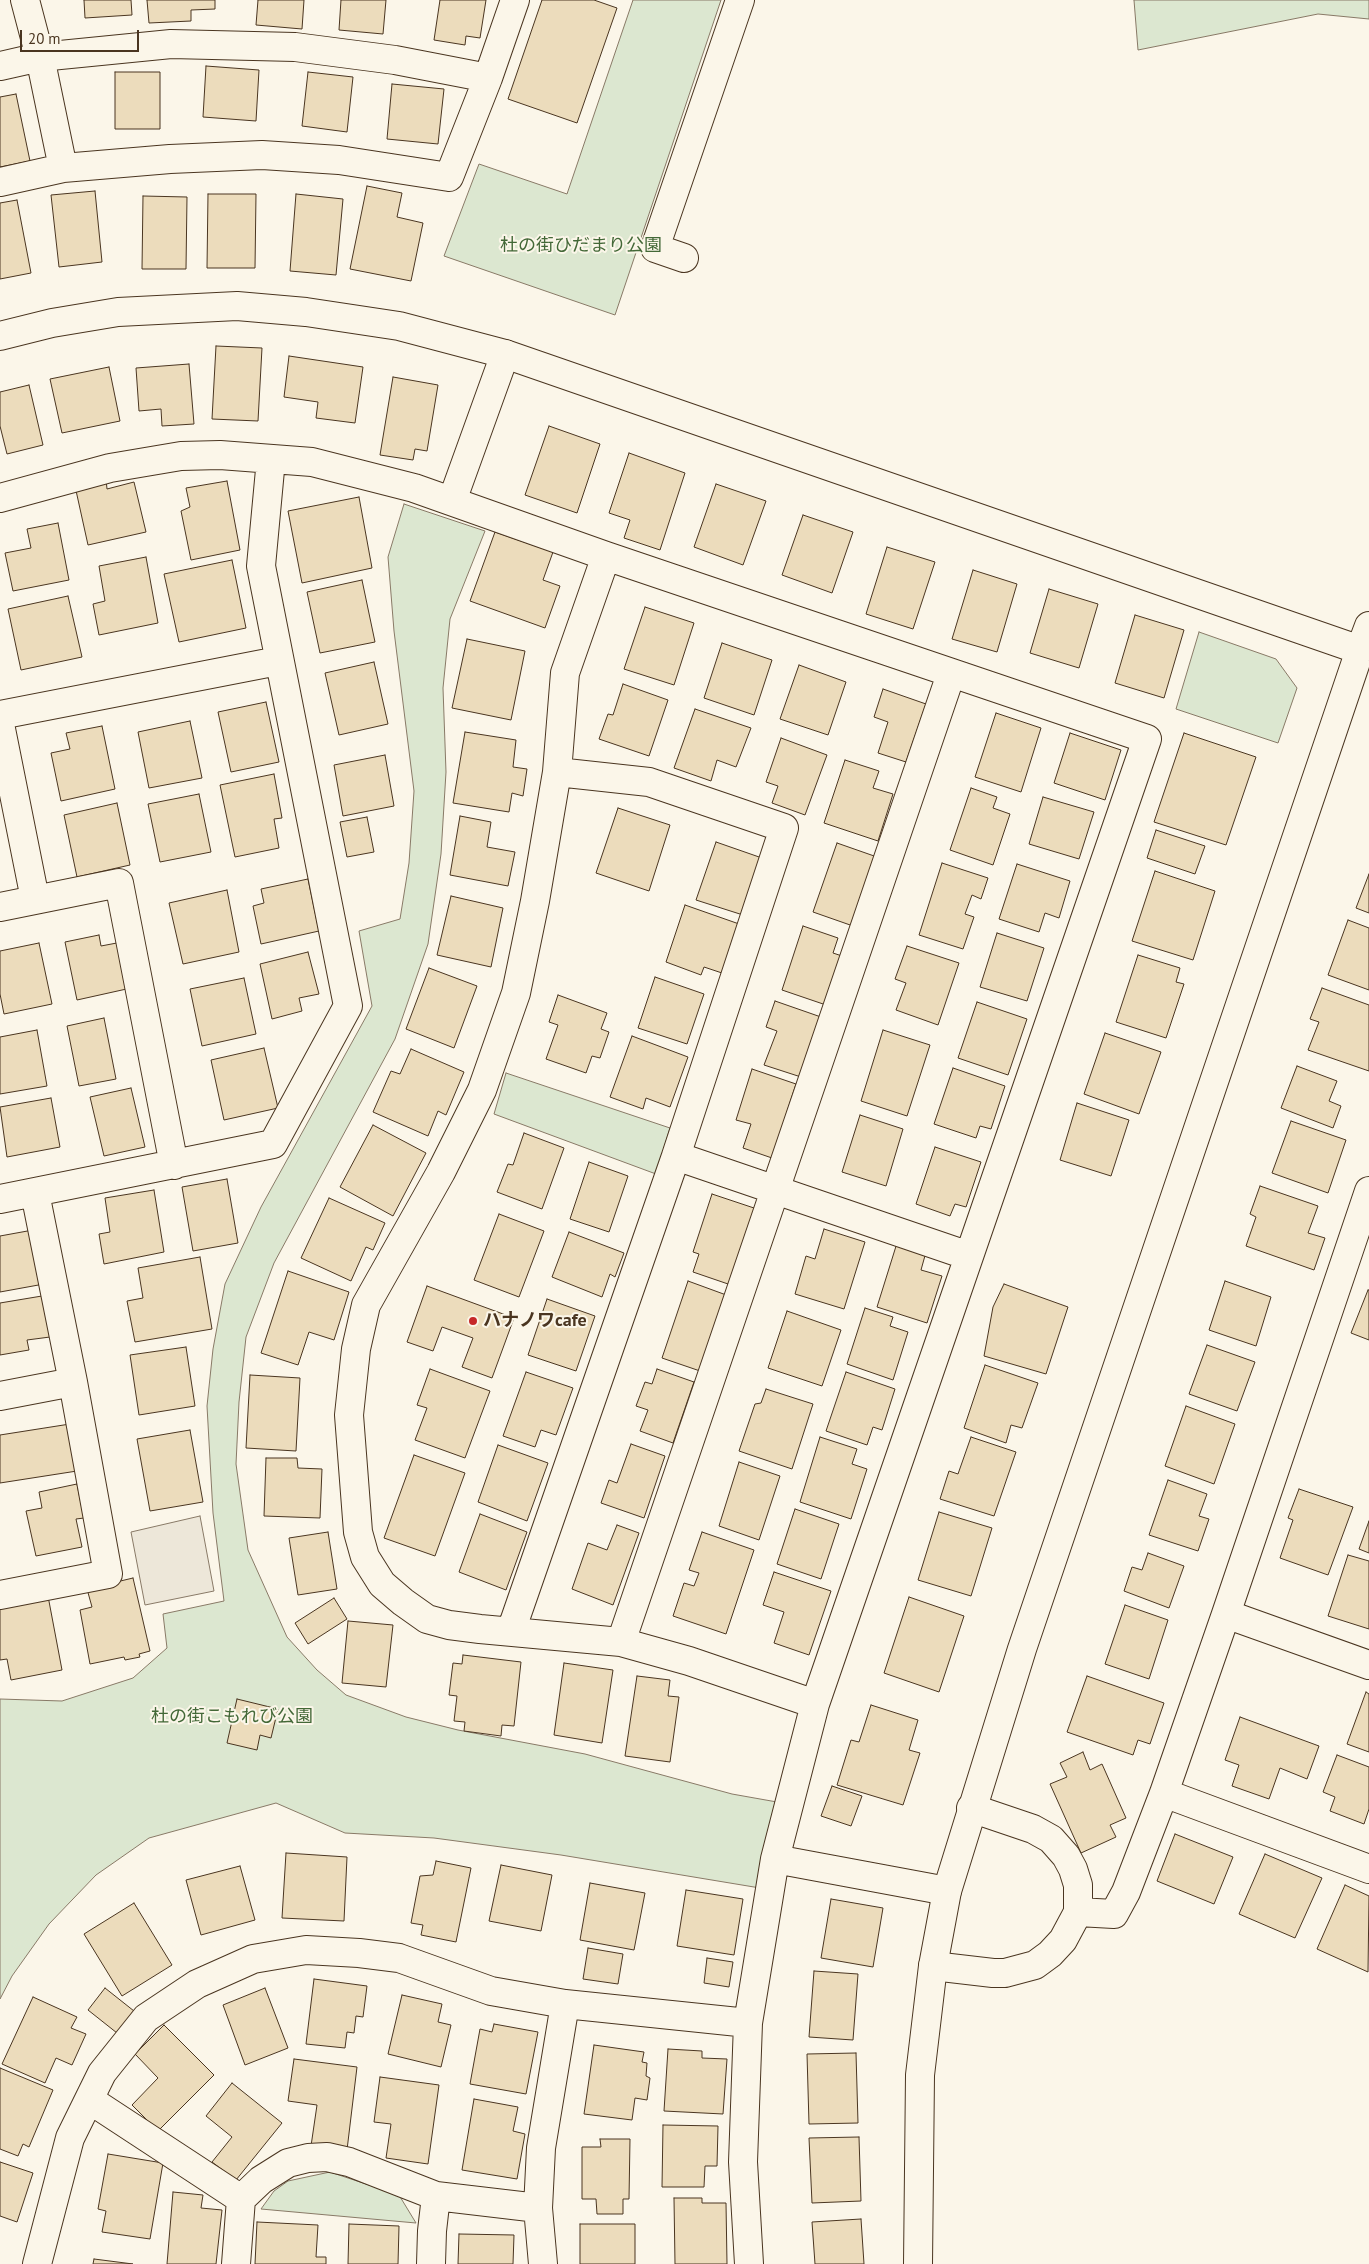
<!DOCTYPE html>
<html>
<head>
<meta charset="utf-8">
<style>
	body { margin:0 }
	#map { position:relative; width:1369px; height:2264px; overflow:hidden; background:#fbf6e9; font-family:"PT Sans",sans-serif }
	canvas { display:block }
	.scale { position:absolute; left:20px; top:30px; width:119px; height:22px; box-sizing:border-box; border:2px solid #4a3520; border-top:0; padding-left:6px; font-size:15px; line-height:18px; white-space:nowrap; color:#4a3520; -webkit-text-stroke:4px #fbf6e9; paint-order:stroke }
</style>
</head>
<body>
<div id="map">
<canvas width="1369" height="2264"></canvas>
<div class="scale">20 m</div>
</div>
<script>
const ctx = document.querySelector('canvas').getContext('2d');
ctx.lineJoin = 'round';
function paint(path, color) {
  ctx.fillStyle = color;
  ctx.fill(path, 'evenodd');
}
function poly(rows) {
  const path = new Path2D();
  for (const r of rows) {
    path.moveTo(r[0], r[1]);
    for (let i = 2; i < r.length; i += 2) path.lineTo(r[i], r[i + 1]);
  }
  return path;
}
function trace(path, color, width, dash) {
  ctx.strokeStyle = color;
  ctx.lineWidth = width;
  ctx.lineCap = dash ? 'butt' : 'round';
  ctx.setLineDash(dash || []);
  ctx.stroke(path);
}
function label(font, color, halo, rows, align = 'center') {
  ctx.font = font + ' "PT Sans","Noto Sans JP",sans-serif';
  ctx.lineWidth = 4;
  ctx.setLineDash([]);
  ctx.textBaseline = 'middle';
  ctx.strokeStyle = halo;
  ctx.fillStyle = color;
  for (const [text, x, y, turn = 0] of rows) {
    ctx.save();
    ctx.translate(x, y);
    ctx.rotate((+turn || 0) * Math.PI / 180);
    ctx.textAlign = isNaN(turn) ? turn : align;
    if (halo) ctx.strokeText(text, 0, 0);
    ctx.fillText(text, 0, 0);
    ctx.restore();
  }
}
const green = poly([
	[633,0,721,0,615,315,444,256,479,164,567,194,633,0],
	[1134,0,1369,0,1369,19,1318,14,1138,50,1134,0],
	[404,504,485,531,450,619,443,688,446,772,441,854,428,944,395,1039,274,1263,246,1337,239,1402,236,1464,248,1550,287,1637,317,1670,346,1695,406,1717,458,1730,585,1754,732,1794,777,1802,760,1888,561,1855,434,1838,345,1833,276,1803,149,1838,96,1875,49,1924,12,1976,0,1999,0,1699,62,1701,133,1678,167,1648,163,1614,224,1601,213,1513,207,1406,213,1349,225,1284,261,1207,372,1006,359,931,400,919,409,863,414,791,394,631,388,557,404,504],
	[1199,632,1276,659,1297,688,1278,743,1176,709,1199,632],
	[506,1073,670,1128,656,1174,494,1114,506,1073],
	[330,2172,399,2195,416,2223,261,2209,274,2191,288,2181,330,2172]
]);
paint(green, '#dce7d0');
trace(green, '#887966', 1);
const parking = poly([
	[200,1516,214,1591,145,1605,131,1532,200,1516]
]);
paint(parking, '#ede7d9');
trace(parking, '#887966', 1);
const building = poly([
	[84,0,131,0,132,15,85,18,84,0],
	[147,0,215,0,215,9,191,10,191,21,149,23,147,0],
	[258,0,304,0,302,29,256,25,258,0],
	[341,0,386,0,383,34,339,30,341,0],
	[440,0,486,0,480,38,466,36,465,45,434,40,440,0],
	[542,0,594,0,617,8,577,123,508,99,542,0],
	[206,66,259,70,256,121,203,117,206,66],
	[115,72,160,72,160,129,115,129,115,72],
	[308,72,353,77,347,132,302,126,308,72],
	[392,84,444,89,438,144,387,139,392,84],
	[16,94,30,161,0,167,0,97,16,94],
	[367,186,402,193,397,217,423,223,411,281,350,269,367,186],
	[95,191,102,262,59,267,51,195,95,191],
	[208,194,256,194,255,268,207,268,208,194],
	[296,194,343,199,336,275,290,271,296,194],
	[143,196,187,197,186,269,142,269,143,196],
	[17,200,31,273,0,279,0,203,17,200],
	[216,346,262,348,258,421,212,419,216,346],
	[289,356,363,367,355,423,316,418,318,402,284,397,289,356],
	[189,364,194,424,162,426,161,409,139,411,136,368,189,364],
	[109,367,120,421,62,433,50,379,109,367],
	[393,377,438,385,427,451,415,449,413,460,380,455,393,377],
	[29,385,43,445,7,454,0,426,0,392,29,385],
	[549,426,600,444,577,513,525,495,549,426],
	[629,453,685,473,660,550,624,538,630,520,609,513,629,453],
	[106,479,107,489,134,482,146,532,88,545,75,486,106,479],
	[227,481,240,550,191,560,181,511,190,507,186,488,227,481],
	[716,484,766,501,743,565,694,547,716,484],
	[359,497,372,568,302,583,288,511,359,497],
	[803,515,853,532,832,593,782,575,803,515],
	[58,523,69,580,13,591,5,553,31,548,27,529,58,523],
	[495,532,553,552,543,580,560,586,545,628,470,601,495,532],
	[887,547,935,562,913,629,866,614,887,547],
	[146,557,158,623,99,635,93,604,105,601,99,566,146,557],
	[232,560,246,628,179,642,164,574,232,560],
	[973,570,1017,584,997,652,952,639,973,570],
	[362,580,375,642,320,653,307,592,362,580],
	[1049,589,1098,604,1079,668,1030,653,1049,589],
	[68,596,82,657,21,670,8,609,68,596],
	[645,607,694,623,674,685,624,669,645,607],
	[1135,615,1184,630,1164,698,1115,683,1135,615],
	[467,639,525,651,511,720,452,708,467,639],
	[722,643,772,660,754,715,704,698,722,643],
	[374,662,388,724,339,735,325,673,374,662],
	[799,665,846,682,828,735,780,719,799,665],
	[623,684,668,700,649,756,599,739,608,714,613,715,623,684],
	[883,689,926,704,906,762,878,753,888,722,874,717,883,689],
	[266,702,279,762,231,772,218,712,266,702],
	[695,709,751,728,736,767,717,760,711,781,674,768,695,709],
	[996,713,1041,728,1021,792,975,777,996,713],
	[190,721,202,778,149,788,138,732,190,721],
	[102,726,115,789,61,801,51,753,70,749,66,733,102,726],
	[465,732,516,740,513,767,527,769,523,796,512,793,509,812,453,803,465,732],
	[1070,733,1121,750,1105,800,1054,783,1070,733],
	[1184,733,1256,757,1226,845,1154,822,1184,733],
	[781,738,827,755,805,815,772,803,778,786,766,782,781,738],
	[385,755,394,806,343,816,334,765,385,755],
	[845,760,879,771,873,788,893,794,878,841,824,823,845,760],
	[274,774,282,818,274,819,279,848,235,857,220,785,274,774],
	[971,788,997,797,993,808,1010,814,993,865,950,850,971,788],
	[199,794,211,852,160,862,148,804,199,794],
	[1043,797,1094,812,1079,859,1029,844,1043,797],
	[117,803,130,865,77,877,64,815,117,803],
	[618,808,670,825,649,891,596,873,618,808],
	[460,816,491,822,487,847,515,852,508,886,450,875,460,816],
	[367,817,374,852,347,857,340,822,367,817],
	[1156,830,1205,846,1195,874,1147,858,1156,830],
	[716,842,762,858,743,915,696,900,716,842],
	[837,843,877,857,853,926,813,912,837,843],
	[942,863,988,878,981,899,972,895,965,914,974,917,963,949,919,935,942,863],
	[1017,864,1070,881,1059,918,1045,913,1039,932,999,919,1017,864],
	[1155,871,1215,891,1193,960,1132,941,1155,871],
	[1369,874,1369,913,1356,908,1369,874],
	[308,879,319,931,261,944,253,906,264,903,261,889,308,879],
	[227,890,239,952,183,964,169,903,227,890],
	[451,896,503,908,491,967,437,955,451,896],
	[685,905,742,925,725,974,704,967,701,975,666,962,685,905],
	[1348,920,1369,928,1369,990,1328,975,1348,920],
	[803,926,838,938,833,953,845,957,829,1006,782,990,803,926],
	[997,933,1044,948,1027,1001,980,987,997,933],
	[99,935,101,946,122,942,131,988,77,1000,65,942,99,935],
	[39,943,52,1004,4,1014,0,994,0,951,39,943],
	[907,946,959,963,938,1025,896,1010,906,983,895,979,907,946],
	[308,952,319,994,299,998,302,1011,272,1019,260,964,308,952],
	[1138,955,1180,968,1176,982,1184,984,1166,1038,1116,1022,1138,955],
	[429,968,477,986,454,1048,406,1029,429,968],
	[655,977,704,994,687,1044,638,1028,655,977],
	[244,978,256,1034,202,1046,190,989,244,978],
	[1322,988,1369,1005,1369,1071,1308,1050,1319,1022,1310,1019,1322,988],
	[558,995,607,1013,601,1029,609,1032,600,1058,592,1056,586,1073,546,1059,558,1025,549,1022,558,995],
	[775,1001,821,1017,801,1077,764,1065,777,1031,766,1027,775,1001],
	[977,1002,1027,1019,1008,1075,958,1058,977,1002],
	[104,1018,116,1079,79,1086,67,1026,104,1018],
	[37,1030,47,1086,0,1094,0,1037,37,1030],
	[883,1030,930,1045,907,1116,861,1101,883,1030],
	[1105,1033,1161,1052,1139,1114,1084,1094,1105,1033],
	[632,1036,688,1057,670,1107,646,1098,643,1109,610,1097,632,1036],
	[264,1048,278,1108,224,1120,211,1060,264,1048],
	[411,1049,464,1072,446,1115,438,1111,428,1136,373,1112,391,1071,400,1074,411,1049],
	[1297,1066,1337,1081,1329,1101,1341,1106,1333,1128,1281,1108,1297,1066],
	[953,1068,1005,1086,991,1129,980,1126,976,1138,934,1124,953,1068],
	[752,1069,796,1084,772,1158,743,1148,751,1124,736,1120,752,1069],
	[131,1088,145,1147,104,1156,90,1097,131,1088],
	[51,1098,60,1147,7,1157,0,1107,51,1098],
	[1077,1103,1129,1120,1111,1176,1060,1160,1077,1103],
	[860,1115,903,1129,886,1186,842,1172,860,1115],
	[1291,1121,1346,1140,1328,1193,1272,1173,1291,1121],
	[373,1125,426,1153,393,1216,340,1187,373,1125],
	[524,1133,564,1148,542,1209,497,1192,508,1164,513,1165,524,1133],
	[935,1147,981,1162,966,1207,955,1204,950,1216,916,1204,935,1147],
	[589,1162,628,1176,609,1232,570,1219,589,1162],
	[227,1179,238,1243,193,1251,182,1187,227,1179],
	[1260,1186,1318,1206,1308,1233,1325,1238,1314,1270,1246,1246,1256,1217,1250,1214,1260,1186],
	[154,1190,164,1252,104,1264,99,1234,110,1232,105,1198,154,1190],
	[712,1194,757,1209,731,1285,693,1272,699,1254,693,1252,712,1194],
	[329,1198,385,1223,373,1250,366,1247,351,1281,301,1258,329,1198],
	[499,1214,544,1231,519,1297,474,1280,499,1214],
	[824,1229,865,1242,844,1309,795,1294,806,1256,815,1259,824,1229],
	[33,1230,44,1284,0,1292,0,1236,33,1230],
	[569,1232,624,1253,615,1277,610,1274,602,1297,552,1277,569,1232],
	[897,1243,926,1252,921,1270,942,1276,927,1323,877,1307,897,1243],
	[200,1257,212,1329,135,1342,127,1301,143,1298,138,1268,200,1257],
	[288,1271,349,1292,334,1340,309,1332,298,1365,261,1353,288,1271],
	[688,1281,729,1296,703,1372,662,1358,688,1281],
	[1225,1281,1271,1297,1256,1346,1209,1330,1225,1281],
	[1004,1284,1068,1307,1046,1374,984,1356,993,1307,1004,1284],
	[427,1286,514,1318,492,1378,462,1367,473,1338,442,1327,433,1351,407,1342,427,1286],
	[1368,1290,1369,1290,1369,1340,1351,1333,1368,1290],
	[42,1296,50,1337,27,1340,29,1350,0,1355,0,1303,42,1296],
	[547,1299,595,1316,576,1371,528,1355,547,1299],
	[865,1308,893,1317,890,1326,908,1332,893,1380,847,1364,865,1308],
	[787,1311,841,1330,822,1386,768,1368,787,1311],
	[1207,1345,1255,1362,1237,1411,1189,1394,1207,1345],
	[186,1347,195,1406,139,1415,130,1355,186,1347],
	[985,1365,1038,1383,1022,1428,1011,1425,1006,1443,964,1428,985,1365],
	[430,1369,490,1391,465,1458,415,1440,427,1408,417,1405,430,1369],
	[657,1369,694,1382,673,1443,640,1431,648,1410,636,1406,645,1382,652,1384,657,1369],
	[526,1372,573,1388,556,1435,541,1430,535,1447,503,1436,526,1372],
	[846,1372,895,1389,882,1430,873,1427,867,1445,826,1431,846,1372],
	[250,1375,300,1378,296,1451,246,1448,250,1375],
	[766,1389,813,1404,792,1469,739,1451,755,1404,761,1403,766,1389],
	[1186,1406,1235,1424,1214,1484,1165,1466,1186,1406],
	[70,1424,77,1471,0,1483,0,1435,70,1424],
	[190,1430,203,1502,150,1511,137,1439,190,1430],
	[820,1437,857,1449,852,1464,867,1469,851,1519,800,1502,820,1437],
	[971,1437,1016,1452,994,1516,940,1499,949,1471,958,1474,971,1437],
	[631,1444,665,1456,644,1518,601,1503,609,1480,617,1483,631,1444],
	[498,1445,548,1463,527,1521,478,1502,498,1445],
	[414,1455,465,1473,435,1556,384,1538,414,1455],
	[266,1458,297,1458,298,1468,322,1469,320,1518,264,1516,266,1458],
	[739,1462,780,1476,759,1540,719,1526,739,1462],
	[1168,1480,1207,1494,1199,1516,1209,1519,1198,1551,1149,1535,1168,1480],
	[77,1484,84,1518,76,1519,82,1547,36,1556,26,1511,42,1508,39,1492,77,1484],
	[1299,1489,1353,1507,1328,1575,1280,1558,1293,1520,1288,1518,1299,1489],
	[795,1509,839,1524,821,1579,777,1564,795,1509],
	[939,1512,992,1528,971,1596,918,1580,939,1512],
	[480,1514,527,1532,506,1590,459,1572,480,1514],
	[1369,1521,1369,1553,1359,1549,1369,1521],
	[617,1525,639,1533,613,1605,572,1589,588,1543,607,1550,617,1525],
	[328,1532,337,1589,298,1595,289,1538,328,1532],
	[702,1532,754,1550,726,1634,673,1616,684,1583,694,1586,699,1573,689,1570,702,1532],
	[1148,1553,1184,1566,1169,1608,1124,1591,1132,1567,1142,1570,1148,1553],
	[1348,1555,1369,1561,1369,1629,1328,1616,1348,1555],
	[774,1572,831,1591,809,1655,774,1643,784,1612,763,1605,774,1572],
	[133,1578,150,1651,139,1654,140,1657,125,1660,124,1657,90,1664,80,1610,92,1607,87,1589,133,1578],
	[48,1596,62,1670,11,1680,7,1659,0,1660,0,1606,48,1596],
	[909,1597,964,1616,939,1692,884,1673,909,1597],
	[334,1598,347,1619,308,1644,295,1623,334,1598],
	[1125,1605,1168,1620,1149,1679,1105,1664,1125,1605],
	[348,1621,393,1625,386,1687,342,1683,348,1621],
	[463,1655,521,1662,514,1726,502,1725,501,1736,464,1731,465,1722,454,1721,457,1696,449,1695,453,1663,462,1664,463,1655],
	[564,1663,613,1670,602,1743,554,1735,564,1663],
	[637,1676,670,1680,668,1696,679,1697,670,1762,625,1756,637,1676],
	[1087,1676,1164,1703,1150,1744,1138,1740,1133,1755,1067,1732,1087,1676],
	[1366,1692,1369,1694,1369,1752,1347,1744,1366,1692],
	[237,1699,278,1709,271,1738,260,1735,257,1750,227,1743,237,1699],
	[871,1705,918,1720,909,1750,920,1753,903,1805,837,1785,851,1740,859,1742,871,1705],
	[1240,1717,1319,1746,1307,1779,1280,1768,1269,1799,1232,1786,1239,1765,1225,1760,1240,1717],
	[1083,1752,1090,1770,1102,1764,1126,1818,1110,1825,1116,1837,1081,1853,1050,1784,1067,1777,1060,1763,1083,1752],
	[1337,1755,1369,1767,1369,1809,1364,1824,1330,1811,1335,1797,1323,1792,1337,1755],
	[832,1786,862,1796,851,1826,821,1816,832,1786],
	[1175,1834,1233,1857,1214,1904,1157,1881,1175,1834],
	[286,1853,347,1857,344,1921,282,1918,286,1853],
	[1265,1854,1322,1878,1295,1938,1239,1914,1265,1854],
	[436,1861,471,1868,456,1942,421,1935,423,1925,411,1923,420,1876,433,1875,436,1861],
	[501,1865,552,1875,541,1931,489,1921,501,1865],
	[240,1866,255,1920,201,1935,186,1880,240,1866],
	[590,1883,645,1893,634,1950,580,1940,590,1883],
	[1345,1885,1369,1896,1368,1972,1317,1949,1345,1885],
	[686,1890,743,1899,734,1955,677,1946,686,1890],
	[831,1899,883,1908,873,1967,821,1958,831,1899],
	[134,1903,172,1965,122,1996,84,1934,134,1903],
	[588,1948,623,1954,618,1984,583,1979,588,1948],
	[707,1958,733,1962,729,1987,704,1983,707,1958],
	[814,1971,858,1974,853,2040,809,2037,814,1971],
	[314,1979,367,1986,363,2017,356,2016,354,2033,347,2032,345,2048,306,2044,314,1979],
	[105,1988,134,2011,117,2033,88,2010,105,1988],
	[265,1988,288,2048,245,2065,223,2005,265,1988],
	[402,1995,442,2004,438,2022,451,2025,441,2067,388,2054,402,1995],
	[33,1997,77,2017,71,2028,86,2034,72,2065,56,2058,45,2083,2,2064,33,1997],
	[494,2024,538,2032,526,2094,470,2084,480,2029,492,2032,494,2024],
	[164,2025,214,2075,158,2131,132,2105,158,2078,135,2054,164,2025],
	[594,2045,644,2052,642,2062,647,2063,646,2076,650,2078,647,2100,635,2098,632,2120,584,2114,594,2045],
	[668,2049,702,2051,702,2058,727,2059,723,2114,664,2111,668,2049],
	[856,2053,858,2123,809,2124,807,2054,856,2053],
	[294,2059,357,2067,347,2150,311,2146,317,2105,288,2101,294,2059],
	[0,2068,53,2090,29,2147,23,2144,18,2156,0,2149,0,2068],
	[380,2077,439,2085,428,2164,386,2158,391,2124,374,2122,380,2077],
	[232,2083,282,2123,236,2180,212,2162,232,2137,206,2116,232,2083],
	[474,2099,518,2107,513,2131,525,2134,517,2179,462,2170,474,2099],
	[663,2125,718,2126,717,2166,705,2166,704,2187,662,2187,663,2125],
	[859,2137,861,2201,812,2203,809,2138,859,2137],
	[600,2139,630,2139,629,2199,623,2199,623,2214,597,2214,596,2199,582,2199,582,2147,601,2147,600,2139],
	[108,2154,163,2163,150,2239,102,2232,106,2211,98,2209,108,2154],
	[0,2162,33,2173,17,2222,0,2216,0,2162],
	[173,2192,203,2195,201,2208,222,2210,216,2264,167,2264,173,2192],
	[674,2198,702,2198,702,2203,726,2203,727,2264,675,2264,674,2198],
	[861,2219,864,2264,815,2264,812,2222,861,2219],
	[257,2222,318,2225,316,2257,326,2257,326,2264,255,2264,257,2222],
	[349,2224,399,2226,398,2264,348,2264,349,2224],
	[580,2224,635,2224,635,2264,580,2264,580,2224],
	[459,2234,514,2235,513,2264,458,2264,459,2234],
	[94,2259,133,2264,93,2264,94,2259]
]);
paint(building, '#ecdcbc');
trace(building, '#4a3520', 1);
const street = poly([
	[25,0,40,57,63,168],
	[0,66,40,57,171,44,295,47,395,60,488,78],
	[0,182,63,168,170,159,262,155,339,160,449,177,488,78,515,0],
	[684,258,655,248,740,0],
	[0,498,110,468,181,456,220,455,312,462,414,488,606,556,1147,739,815,1704,775,1859,748,2023,743,2162,749,2264],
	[452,501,505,354],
	[606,556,565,673,557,772,535,901,516,993,482,1090,441,1172,366,1305,356,1349,349,1415,358,1532,365,1557,382,1584,403,1602,427,1619,449,1625,480,1629,621,1642,689,1661,815,1704],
	[0,715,278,661],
	[0,724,35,899],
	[557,772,649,782,784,828,676,1156],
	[0,907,119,883,174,1165],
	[0,1199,273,1144,348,1006,261,566,271,459],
	[0,1396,73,1382],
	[0,1595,108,1574,73,1382,35,1193],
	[1226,1614,1369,1665],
	[511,1631,676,1156,969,1256],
	[621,1642,951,674],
	[1164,1793,1369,1869],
	[775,1859,947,1891],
	[1078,1912,1114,1914,1126,1892,1164,1793,1226,1614,1369,1191],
	[933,1966,993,1973,1005,1973,1035,1965,1050,1954,1063,1940,1078,1912,1078,1885,1073,1869,1066,1856,1051,1839,1033,1829,971,1808],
	[90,2100,241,2199],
	[37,2264,70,2138,102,2073,146,2018,197,1984,253,1959,306,1950,359,1953,399,1958,491,1991,565,2004,748,2023],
	[236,2264,241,2199,261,2180,288,2163,308,2158,327,2157,349,2162,436,2196,538,2208],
	[431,2264,432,2231,436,2196],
	[543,2264,538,2208,541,2148,565,2004]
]);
const secondary = poly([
	[0,336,52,323,118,312,237,306,306,312,399,326,505,354,1360,650,1022,1649,947,1891,933,1966,920,2075,918,2264],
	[1360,650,1369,626]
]);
trace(street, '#4a3520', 30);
trace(secondary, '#4a3520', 30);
trace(street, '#fbf6e9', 28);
trace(secondary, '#fbf6e9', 28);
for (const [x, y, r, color] of [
	[473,1321,5,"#c62828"]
]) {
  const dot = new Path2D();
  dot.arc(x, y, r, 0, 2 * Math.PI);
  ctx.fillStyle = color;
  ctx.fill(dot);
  trace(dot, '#fbf6e9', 2);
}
label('18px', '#436837', '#fbf6e9', [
	["杜の街ひだまり公園",581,246],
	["杜の街こもれび公園",232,1717]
]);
label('bold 18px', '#4a3520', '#fbf6e9', [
	["ハナノワcafe",483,1321]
], 'left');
</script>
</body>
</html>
